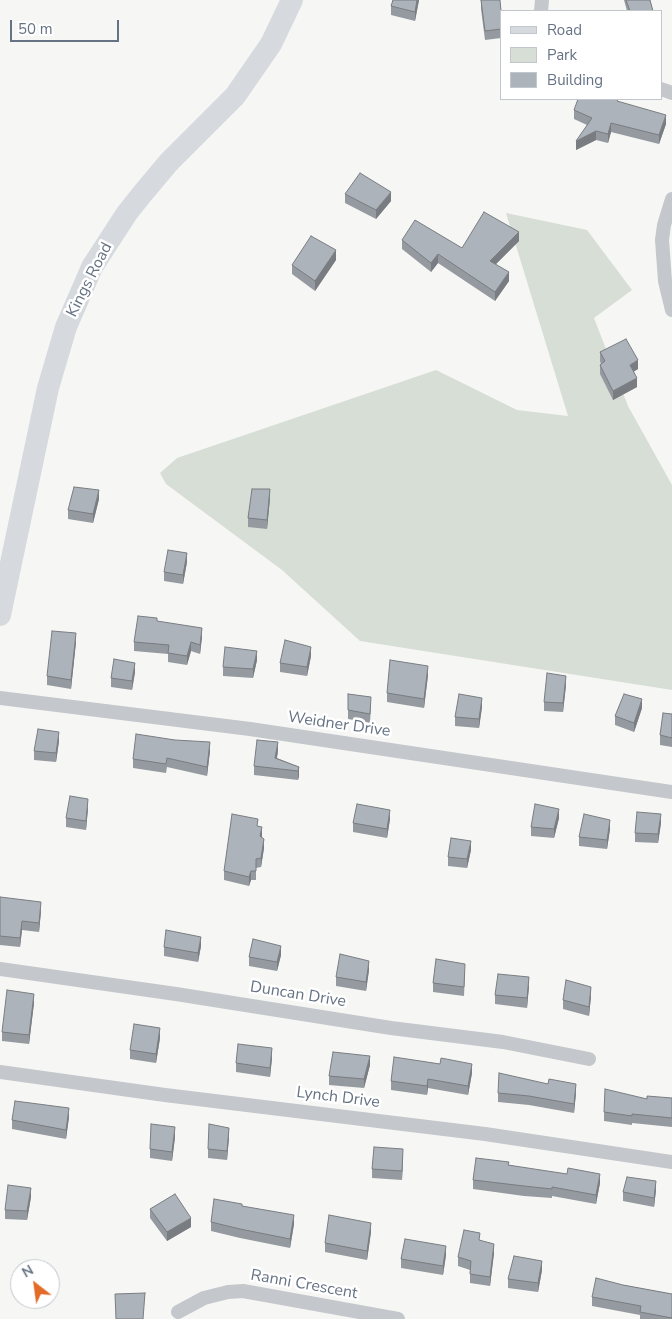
<!DOCTYPE html>
<html>
<head>
<meta charset="utf-8">
<style>
	body { margin:0 }
	#map { position:relative; width:672px; height:1319px; overflow:hidden; background:#f6f7f4; font-family:"Nunito Sans",sans-serif }
	canvas { display:block }
	.legend { position:absolute; left:500px; top:10px; width:162px; height:90px; box-sizing:border-box; background:#fff; border:1px solid #c2c7ce; margin:0; padding:6px 9px; list-style:none; font-size:15px; color:#667385 }
	.legend li { display:flex; align-items:center; gap:10px; height:25px }
	.legend b { width:25px; border:1px solid #c2c7ce }
	.north { position:absolute; left:10px; top:1259px; width:50px; height:50px; box-sizing:border-box; background:#fff; border:1px solid #c2c7ce; border-radius:50%; rotate:330deg; font-size:14px; font-weight:700; line-height:20px; text-align:center; color:#667385 }
	.north::after { content:''; display:block; margin:auto; width:18px; height:22px; background:#e26b28; clip-path:polygon(50% 0,100% 100%,50% 72%,0 100%) }
	.scale { position:absolute; left:10px; top:20px; width:109px; height:22px; box-sizing:border-box; border:2px solid #667385; border-top:0; padding-left:6px; font-size:15px; line-height:18px; white-space:nowrap; color:#667385; -webkit-text-stroke:4px #fff; paint-order:stroke }
</style>
</head>
<body>
<div id="map">
<canvas width="672" height="1319"></canvas>
<ul class="legend">
<li><b style="height:6px;background:#d6dadf"></b>Road</li>
<li><b style="height:14px;background:#d7ded5"></b>Park</li>
<li><b style="height:14px;background:#adb3ba"></b>Building</li>
</ul>
<div class="north">N</div>
<div class="scale">50 m</div>
</div>
<script>
const ctx = document.querySelector('canvas').getContext('2d');
ctx.lineJoin = 'round';
function paint(path, color) {
  ctx.fillStyle = color;
  ctx.fill(path, 'evenodd');
}
function poly(rows) {
  const path = new Path2D();
  for (const r of rows) {
    path.moveTo(r[0], r[1]);
    for (let i = 2; i < r.length; i += 2) path.lineTo(r[i], r[i + 1]);
  }
  return path;
}
function trace(path, color, width, dash) {
  ctx.strokeStyle = color;
  ctx.lineWidth = width;
  ctx.lineCap = dash ? 'butt' : 'round';
  ctx.setLineDash(dash || []);
  ctx.stroke(path);
}
function label(font, color, halo, rows, align = 'center') {
  ctx.font = font + ' "Nunito Sans",sans-serif';
  ctx.lineWidth = 5;
  ctx.setLineDash([]);
  ctx.textBaseline = 'middle';
  ctx.strokeStyle = halo;
  ctx.fillStyle = color;
  for (const [text, x, y, turn = 0] of rows) {
    ctx.save();
    ctx.translate(x, y);
    ctx.rotate((+turn || 0) * Math.PI / 180);
    ctx.textAlign = isNaN(turn) ? turn : align;
    if (halo) ctx.strokeText(text, 0, 0);
    ctx.fillText(text, 0, 0);
    ctx.restore();
  }
}
paint(poly([
	[506,213,587,230,632,290,594,318,628,406,672,485,672,690,360,641,282,570,166,484,160,473,177,458,436,370,517,410,568,416]
]), '#d7ded5');
trace(poly([
	[541,11,542,0],
	[661,89,672,93],
	[672,199,664,225,662,240,665,281,672,310],
	[0,698,250,729,672,792],
	[0,969,176,994,391,1028,503,1042,589,1059],
	[0,1072,165,1095,485,1134,672,1162],
	[178,1312,204,1298,228,1292,243,1291,398,1319]
]), '#c4c7cb', 14);
trace(poly([
	[0,615,48,388,66,327,92,267,127,213,143,193,169,162,235,96,271,44,292,0]
]), '#d6dadf', 22);
paint(poly([
	[393,0,419,0,415,21,391,15,391,6],
	[481,0,501,11,501,38,485,40,481,9],
	[624,0,650,0,653,11,627,11],
	[618,102,666,124,659,144,611,132,608,143,596,140,576,150,587,125,574,119,574,110],
	[345,194,391,201,376,219,345,203],
	[402,240,462,248,519,241,496,264,509,281,495,301,438,263,431,272,402,249],
	[336,260,315,291,292,274,292,265],
	[600,352,638,369,634,371,637,387,613,400,600,374,600,365,601,364,600,361],
	[270,498,267,529,248,527,248,518],
	[99,499,93,523,68,519,68,510],
	[187,562,183,584,164,581,164,572],
	[157,621,202,637,200,654,191,651,187,665,168,662,168,654,134,651,134,642],
	[76,642,71,689,47,685,47,676],
	[311,656,307,676,280,672,280,663],
	[257,660,253,678,223,676,223,667],
	[135,672,132,690,111,687,111,678],
	[428,675,424,708,387,702,387,693],
	[566,685,563,712,544,711,544,702],
	[348,694,371,706,370,723,348,719],
	[482,707,479,728,455,726,455,717],
	[642,708,634,732,615,725,615,716],
	[672,714,672,747,660,745,660,735],
	[59,741,56,762,34,760,34,751],
	[210,751,207,776,167,767,166,773,133,768,133,759],
	[278,751,277,758,299,767,299,776,298,780,254,775,254,766],
	[88,808,86,830,66,827,66,818],
	[559,818,554,838,531,836,531,827],
	[390,819,387,838,353,832,353,823],
	[661,823,658,843,635,842,635,833],
	[258,826,262,836,264,848,261,867,256,868,256,880,251,880,249,886,224,880,224,871],
	[610,829,607,849,579,846,579,837],
	[471,850,467,868,448,866,448,857],
	[0,897,41,911,39,932,22,930,20,947,0,945],
	[201,946,198,962,164,956,164,947],
	[281,955,277,971,249,966,249,957],
	[369,970,366,991,336,986,336,977],
	[465,973,464,996,433,992,433,983],
	[529,986,527,1008,495,1004,495,995],
	[591,996,589,1016,563,1009,563,1000],
	[34,1003,29,1044,2,1041,2,1032],
	[160,1038,156,1063,130,1059,130,1050],
	[272,1058,270,1077,236,1072,236,1063],
	[370,1065,364,1088,329,1085,329,1076],
	[472,1073,468,1095,428,1088,427,1095,391,1090,391,1081],
	[498,1093,576,1093,574,1113,529,1105,498,1102],
	[672,1098,672,1127,632,1123,632,1125,604,1121,604,1112,647,1099],
	[69,1117,66,1139,12,1129,12,1120],
	[175,1137,172,1161,150,1158,150,1149],
	[229,1137,227,1160,208,1158,208,1149],
	[403,1158,402,1180,372,1178,372,1169],
	[509,1165,600,1183,596,1204,552,1196,552,1198,524,1196,473,1189,473,1180],
	[656,1190,654,1207,623,1201,623,1192],
	[31,1197,27,1220,5,1219,5,1210],
	[242,1206,294,1224,290,1248,240,1238,211,1231,211,1222],
	[150,1209,191,1227,167,1241,150,1218],
	[371,1232,367,1260,325,1252,325,1243],
	[480,1240,494,1253,490,1286,470,1283,470,1270,458,1266,458,1257],
	[446,1255,443,1275,401,1268,401,1259],
	[542,1270,538,1292,508,1288,508,1279],
	[623,1285,672,1294,672,1319,640,1319,640,1315,592,1306,592,1297]
]), '#959aa0');
paint(poly([
	[417,0,419,0,415,21,415,12],
	[666,115,666,124,659,144,659,135],
	[611,123,611,132,608,143,608,134],
	[596,131,596,140,576,150,576,141],
	[391,192,391,201,376,219,376,210],
	[519,232,519,241,490,270,490,261],
	[336,250,336,260,315,291,315,281],
	[438,254,438,263,431,272,431,263],
	[509,272,509,281,495,301,495,292],
	[638,360,638,369,630,374,630,365],
	[637,378,637,387,613,400,613,391],
	[270,489,270,498,267,529,267,520],
	[99,490,99,499,93,523,93,514],
	[187,553,187,562,183,584,183,575],
	[202,628,202,637,200,654,200,645],
	[76,633,76,642,71,689,71,680],
	[191,642,191,651,187,665,187,656],
	[311,647,311,656,307,676,307,667],
	[257,651,257,660,253,678,253,669],
	[135,663,135,672,132,690,132,681],
	[428,666,428,675,424,708,424,699],
	[566,676,566,685,563,712,563,703],
	[482,698,482,707,479,728,479,719],
	[642,699,642,708,634,732,634,723],
	[59,732,59,741,56,762,56,753],
	[210,742,210,751,207,776,207,767],
	[278,742,278,751,275,767,275,758],
	[299,767,299,776,298,780,298,771],
	[88,799,88,808,86,830,86,821],
	[559,809,559,818,554,838,554,829],
	[390,810,390,819,387,838,387,829],
	[661,814,661,823,658,843,658,834],
	[610,820,610,829,607,849,607,840],
	[262,827,262,836,260,845,260,836],
	[264,839,264,848,261,867,261,858],
	[471,841,471,850,467,868,467,859],
	[251,871,251,880,249,886,249,877],
	[41,902,41,911,39,932,39,923],
	[22,921,22,930,20,947,20,938],
	[201,937,201,946,198,962,198,953],
	[281,946,281,955,277,971,277,962],
	[369,961,369,970,366,991,366,982],
	[529,977,529,986,527,1008,527,998],
	[591,987,591,996,589,1016,589,1007],
	[34,994,34,1003,29,1044,29,1035],
	[160,1028,160,1038,156,1063,156,1054],
	[272,1048,272,1058,270,1077,270,1068],
	[370,1056,370,1065,364,1088,364,1079],
	[472,1064,472,1073,468,1095,468,1086],
	[428,1079,428,1088,427,1095,427,1086],
	[576,1084,576,1093,574,1113,574,1104],
	[69,1108,69,1117,66,1139,66,1130],
	[175,1127,175,1137,172,1161,172,1152],
	[229,1128,229,1137,227,1160,227,1151],
	[403,1149,403,1158,402,1180,402,1171],
	[600,1174,600,1183,596,1204,596,1195],
	[656,1181,656,1190,654,1207,654,1198],
	[31,1188,31,1197,27,1220,27,1211],
	[294,1215,294,1224,290,1248,290,1239],
	[191,1218,191,1227,167,1241,167,1232],
	[371,1223,371,1232,367,1260,367,1251],
	[494,1244,494,1253,490,1286,490,1277],
	[446,1246,446,1255,443,1275,443,1266],
	[542,1261,542,1270,538,1292,538,1283]
]), '#797d82');
const building = poly([
	[393,0,417,0,415,12,391,6,393,0],
	[481,0,500,0,501,11,501,29,485,31,481,0],
	[626,0,650,0,653,11,630,11,626,0],
	[578,99,618,99,617,101,666,115,659,135,611,123,608,134,596,131,576,141,592,118,574,110,578,99],
	[360,173,391,192,376,210,345,194,360,173],
	[484,212,519,232,490,261,509,272,495,292,438,254,431,263,402,240,415,220,462,248,484,212],
	[311,236,336,250,315,281,292,265,311,236],
	[626,339,638,360,630,365,637,378,613,391,600,365,605,361,600,352,626,339],
	[74,487,99,490,93,514,68,510,74,487],
	[252,489,270,489,267,520,248,518,252,489],
	[168,550,187,553,183,575,164,572,168,550],
	[138,616,157,618,157,621,202,628,200,645,191,642,187,656,168,653,169,645,134,642,138,616],
	[52,631,76,633,71,680,47,676,52,631],
	[285,640,311,647,307,667,280,663,285,640],
	[225,647,257,651,253,669,223,667,225,647],
	[114,659,135,663,132,681,111,678,114,659],
	[390,660,428,666,424,699,387,693,390,660],
	[547,673,566,676,563,703,544,702,547,673],
	[348,694,371,697,370,714,348,710,348,694],
	[459,694,482,698,479,719,455,717,459,694],
	[624,694,642,699,634,723,615,716,624,694],
	[663,713,672,714,672,738,660,735,663,713],
	[38,729,59,732,56,753,34,751,38,729],
	[136,734,175,740,210,742,207,767,167,758,166,764,133,759,136,734],
	[257,740,278,742,275,758,299,767,298,771,254,766,257,740],
	[70,796,88,799,86,821,66,818,70,796],
	[357,804,390,810,387,829,353,823,357,804],
	[535,804,559,809,554,829,531,827,535,804],
	[637,812,661,814,658,834,635,833,637,812],
	[232,814,258,819,257,826,262,827,260,836,264,839,261,858,256,859,256,871,251,871,249,877,224,871,232,814],
	[584,814,610,820,607,840,579,837,584,814],
	[451,838,471,841,467,859,448,857,451,838],
	[0,897,41,902,39,923,22,921,20,938,0,936,0,897],
	[166,930,201,937,198,953,164,947,166,930],
	[253,939,281,946,277,962,249,957,253,939],
	[340,954,369,961,366,982,336,977,340,954],
	[436,959,465,964,464,987,433,983,436,959],
	[498,974,529,977,527,998,495,995,498,974],
	[566,980,591,987,589,1007,563,1000,566,980],
	[7,990,34,994,29,1035,2,1032,7,990],
	[134,1024,160,1028,156,1054,130,1050,134,1024],
	[238,1044,272,1048,270,1068,236,1063,238,1044],
	[333,1052,370,1056,364,1079,329,1076,333,1052],
	[394,1057,440,1064,441,1058,472,1064,468,1086,428,1079,427,1086,391,1081,394,1057],
	[499,1073,548,1084,549,1079,576,1084,574,1104,529,1096,498,1093,499,1073],
	[605,1089,647,1099,647,1096,672,1098,672,1118,632,1114,632,1116,604,1112,605,1089],
	[15,1101,69,1108,66,1130,12,1120,15,1101],
	[151,1124,175,1127,172,1152,150,1149,151,1124],
	[209,1124,229,1128,227,1151,208,1149,209,1124],
	[374,1147,403,1149,402,1171,372,1169,374,1147],
	[476,1158,509,1162,508,1165,567,1174,568,1168,600,1174,596,1195,552,1187,552,1189,524,1186,473,1180,476,1158],
	[627,1177,656,1181,654,1198,623,1192,627,1177],
	[8,1185,31,1188,27,1211,5,1210,8,1185],
	[175,1194,191,1218,167,1232,150,1209,175,1194],
	[214,1199,242,1204,242,1206,294,1215,290,1239,240,1229,211,1222,214,1199],
	[329,1215,371,1223,367,1251,325,1243,329,1215],
	[464,1230,480,1233,479,1240,494,1244,490,1277,470,1274,471,1261,458,1257,464,1230],
	[405,1239,446,1246,443,1266,401,1259,405,1239],
	[514,1256,542,1261,538,1283,508,1279,514,1256],
	[596,1278,623,1285,672,1294,672,1318,640,1312,641,1306,592,1297,596,1278],
	[145,1293,143,1319,116,1319,115,1294,145,1293]
]);
paint(building, '#adb3ba');
trace(building, '#797d82', 1);
label('16px', '#667385', '#fff', [
	["Kings Road",90,280,-63],
	["Weidner Drive",339,725,8],
	["Duncan Drive",298,995,9],
	["Lynch Drive",338,1098,7],
	["Ranni Crescent",304,1285,10]
]);
</script>
</body>
</html>
